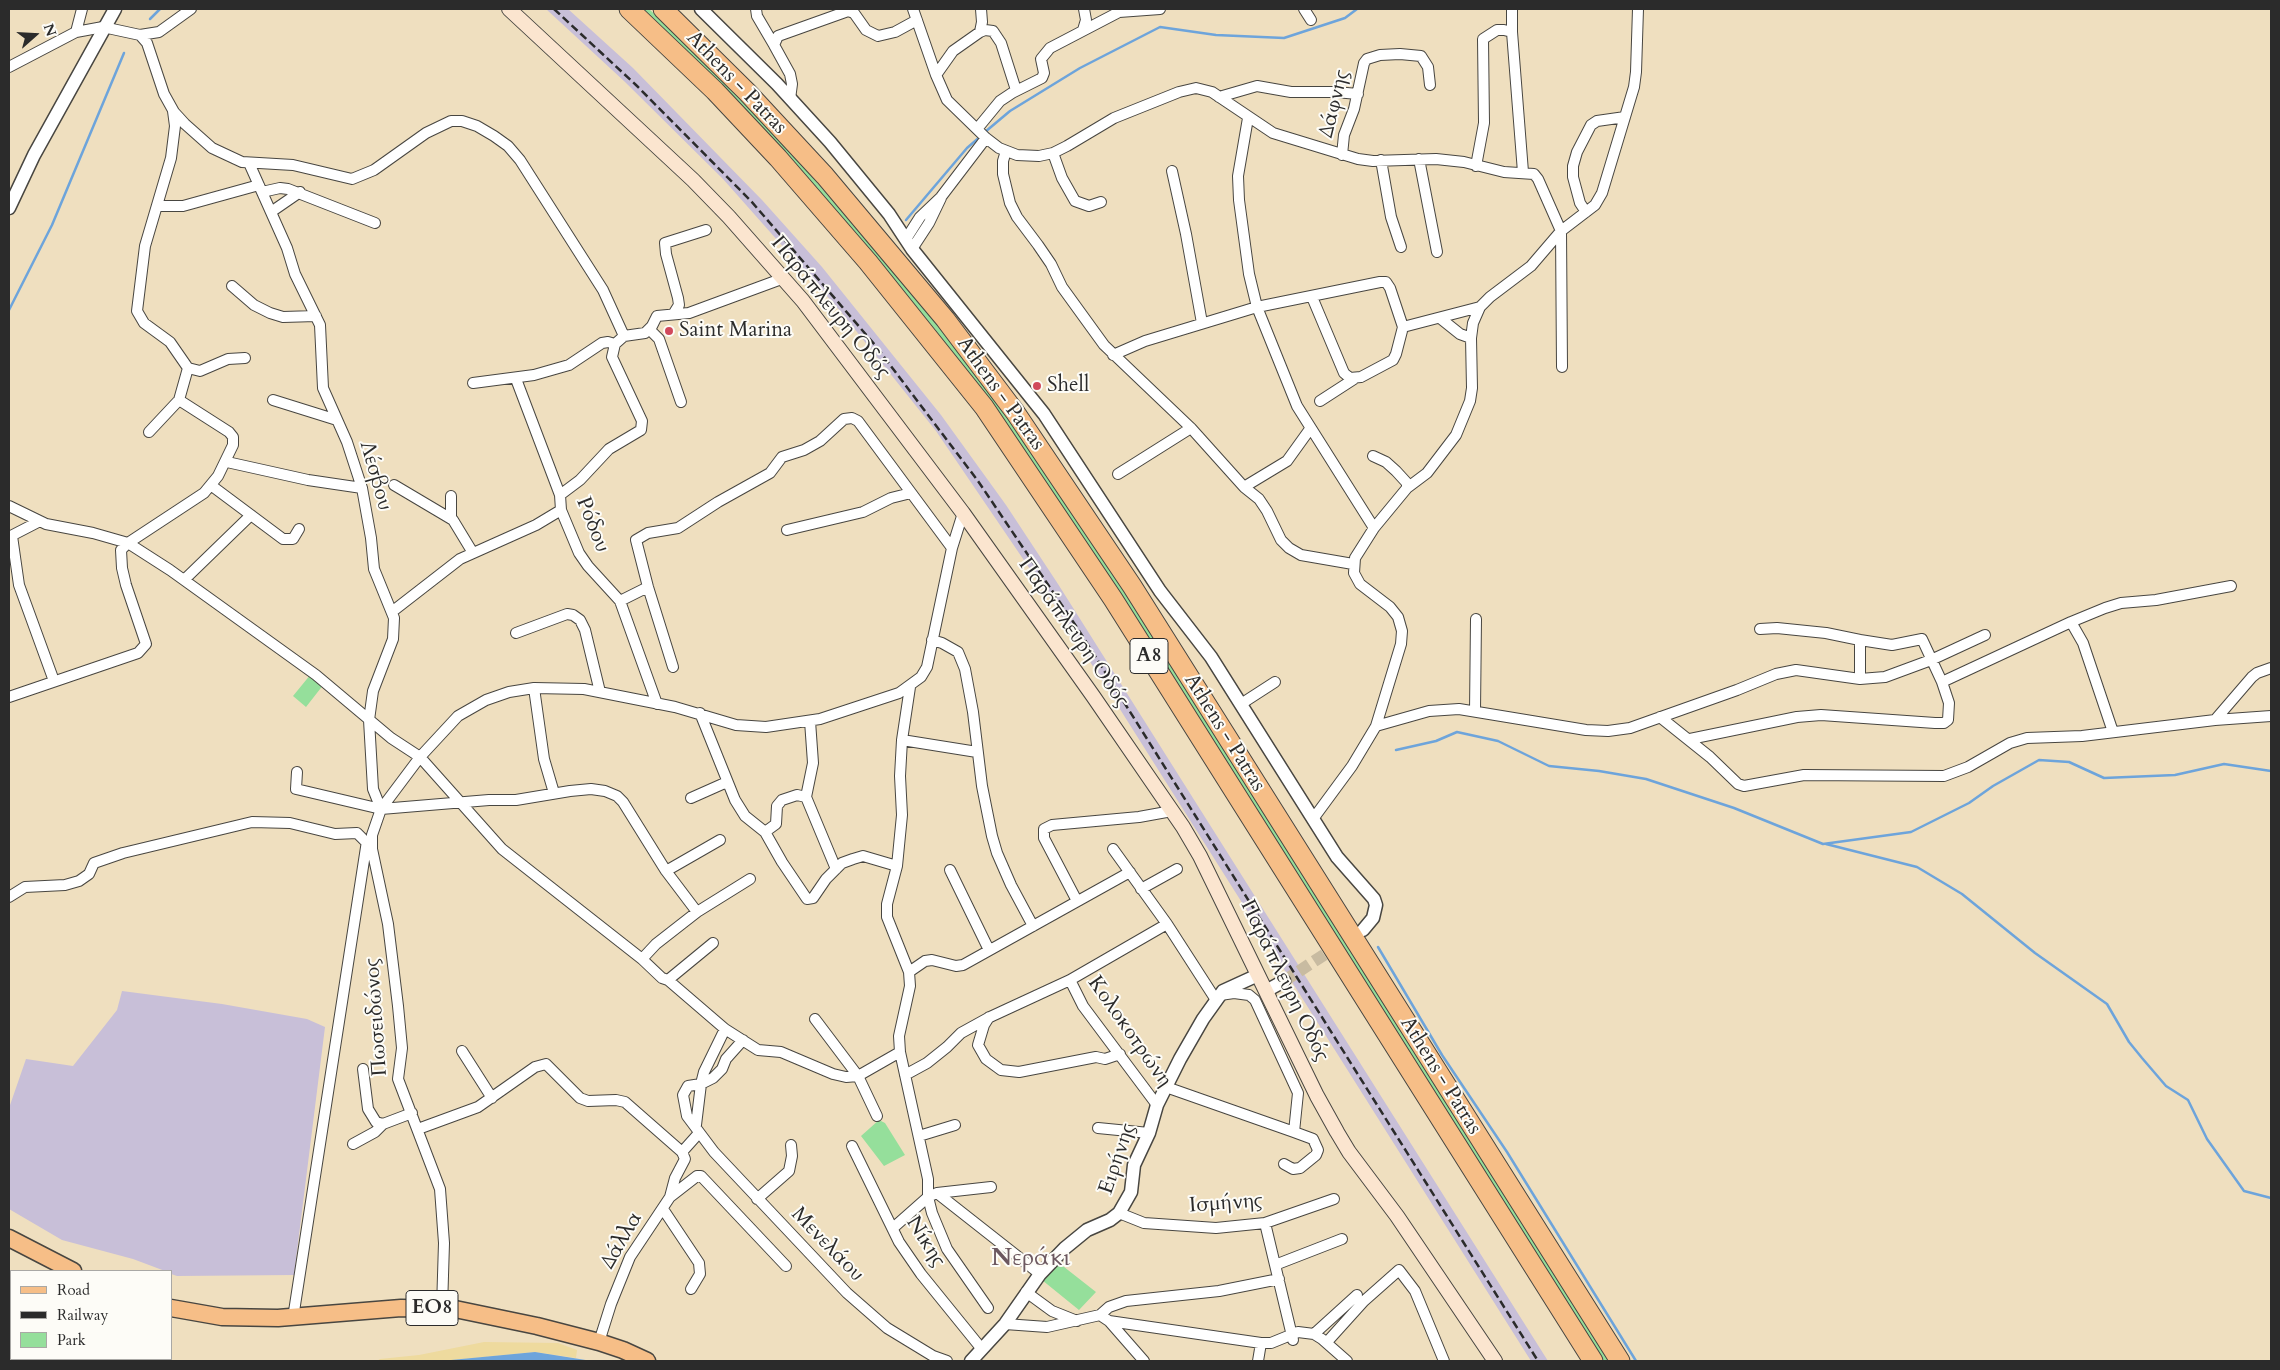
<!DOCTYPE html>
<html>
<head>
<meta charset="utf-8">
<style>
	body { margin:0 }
	#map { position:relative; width:2280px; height:1370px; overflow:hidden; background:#efdfbf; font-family:Cardo,serif }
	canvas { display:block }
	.frame { position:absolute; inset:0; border:10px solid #2b2b2b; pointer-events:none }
	.legend { position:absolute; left:10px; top:1270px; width:162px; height:90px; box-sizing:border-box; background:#fdfcf7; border:1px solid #a9a8a5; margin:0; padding:6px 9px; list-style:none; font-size:15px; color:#2b2b2b }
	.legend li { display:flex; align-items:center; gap:10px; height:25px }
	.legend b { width:25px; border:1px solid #a9a8a5 }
	.north { position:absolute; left:10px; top:10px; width:50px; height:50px; -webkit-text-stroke:4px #fdfcf7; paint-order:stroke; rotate:71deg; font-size:14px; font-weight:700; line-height:20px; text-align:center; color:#2b2b2b }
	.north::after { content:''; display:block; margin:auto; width:18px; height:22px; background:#2b2b2b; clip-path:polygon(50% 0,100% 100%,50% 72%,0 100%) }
</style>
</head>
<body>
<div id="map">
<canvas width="2280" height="1370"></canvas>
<div class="frame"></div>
<ul class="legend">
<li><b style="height:6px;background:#f6be87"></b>Road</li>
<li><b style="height:6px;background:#2b2b2b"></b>Railway</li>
<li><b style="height:14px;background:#95df9b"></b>Park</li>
</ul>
<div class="north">N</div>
</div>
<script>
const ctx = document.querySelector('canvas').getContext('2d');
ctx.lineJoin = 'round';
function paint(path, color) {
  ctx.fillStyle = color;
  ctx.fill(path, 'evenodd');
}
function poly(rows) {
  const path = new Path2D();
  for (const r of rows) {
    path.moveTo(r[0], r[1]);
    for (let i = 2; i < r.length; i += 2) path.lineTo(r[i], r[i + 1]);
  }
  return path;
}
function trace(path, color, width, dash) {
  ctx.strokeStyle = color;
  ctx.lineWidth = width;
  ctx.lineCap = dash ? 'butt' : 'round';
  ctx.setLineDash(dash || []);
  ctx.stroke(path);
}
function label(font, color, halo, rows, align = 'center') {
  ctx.font = font + ' Cardo,serif';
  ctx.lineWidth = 4;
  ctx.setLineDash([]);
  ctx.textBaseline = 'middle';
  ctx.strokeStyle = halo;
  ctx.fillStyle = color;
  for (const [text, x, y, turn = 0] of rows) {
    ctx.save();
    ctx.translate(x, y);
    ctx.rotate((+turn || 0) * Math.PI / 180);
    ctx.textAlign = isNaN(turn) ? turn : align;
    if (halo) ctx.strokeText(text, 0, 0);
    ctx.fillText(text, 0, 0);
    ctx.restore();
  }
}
paint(poly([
	[546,9,568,9,633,68,762,200,822,267,941,415,1006,505,1058,584,1548,1361,1531,1361,1053,603,936,431,841,312,723,179,624,81],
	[122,991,222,1004,307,1019,325,1027,294,1275,177,1276,171,1274,171,1271,165,1271,133,1259,62,1240,9,1209,9,1108,26,1059,73,1066,117,1010]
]), '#c8bfd8');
paint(poly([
	[642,9,649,9,675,33,788,149,923,307,1008,417,1137,611,1609,1361,1603,1361,1132,613,1004,421,934,328,815,186,721,85],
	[311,674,324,684,306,707,293,696],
	[879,1120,885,1123,905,1155,884,1166,861,1136],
	[1059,1263,1096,1292,1079,1310,1042,1280]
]), '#95df9b');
paint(poly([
	[484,1342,558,1343,577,1350,576,1358,535,1352,444,1361,377,1361,380,1359,419,1355]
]), '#eeda9e');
paint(poly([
	[535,1352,592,1361,444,1361,451,1360]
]), '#6da4db');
trace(poly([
	[150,19,160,9],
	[985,132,1010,111,1080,68,1160,27,1216,35,1284,38,1345,18,1357,9],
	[906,220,967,148,981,136],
	[9,310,52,225,124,53],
	[1396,750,1436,741,1457,732,1498,741,1549,766,1599,771,1646,779,1734,808,1823,844,1911,832,1969,803,1993,786,2039,760,2069,762,2104,778,2175,775,2224,764,2271,771],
	[1826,844,1917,867,1962,894,2035,953,2107,1004,2129,1042,2142,1058,2166,1086,2188,1100,2207,1139,2244,1191,2271,1198],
	[1378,947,1442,1055,1507,1152,1636,1361]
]), '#6da4db', 2.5);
trace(poly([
	[1284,981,1359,932]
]), '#c8bba1', 12, [12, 6]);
const minor = poly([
	[756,9,757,16,774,45],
	[913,9,936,75,947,100,986,138,999,148,1017,155,1039,156,1053,153,1067,146,1114,118,1179,92,1196,88,1212,92,1273,133,1358,159,1373,161,1436,159,1464,162,1504,172,1534,174,1538,179,1561,231,1562,367],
	[1304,9,1311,20],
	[1083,30,1086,20,1084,9],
	[76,32,82,9],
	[980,32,982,22,981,9],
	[1512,32,1512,9],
	[140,35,147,43,164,94,174,112,185,124,212,148,242,162,293,165,352,179,374,170,426,133,451,121,462,121,477,126,494,136,508,146,520,160,603,290,624,336],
	[9,67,76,32,103,27,140,35,159,32,191,9],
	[936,75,953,51,980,32,985,30,993,31,1001,43,1016,90],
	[1219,97,1257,86,1291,92,1335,92,1358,94],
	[790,99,792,84,790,74,774,45,778,36,848,11,854,13,866,30,878,36,895,32,917,20],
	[173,111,175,126,171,158,145,246,137,311,144,323,170,342,188,368,179,400],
	[1248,118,1238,176,1239,200,1249,274,1257,307,1297,406,1374,528],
	[977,129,1000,101,1012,93,1042,78,1044,73,1041,59,1050,48,1119,12,1160,9],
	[1006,151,1003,161,1003,174,1010,203,1017,217,1038,245,1051,264,1062,287,1104,345,1191,428,1244,487,1259,499,1267,511,1281,540,1289,548,1301,555,1353,564],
	[1053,153,1062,178,1075,201,1089,206,1101,202],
	[1342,155,1344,135,1354,109,1364,63,1367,59,1380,55,1400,54,1421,56,1428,67,1430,85],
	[1419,159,1437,252],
	[1381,160,1391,217,1401,247],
	[249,163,287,248,295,274,320,325,323,388,347,442,362,488,371,538,374,569,394,618,393,639,373,691,369,720,373,789,381,809],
	[1476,166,1484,123,1483,39,1497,30,1504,30,1512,32,1523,172],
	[1172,171,1186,234,1202,323],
	[262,192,280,188,288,189,375,223],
	[157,206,183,206,259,185],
	[271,212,300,192],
	[1586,212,1580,203,1573,177,1573,166,1577,152,1591,125,1597,121,1625,117],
	[906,239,920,217,941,197,986,138],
	[912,249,929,223,941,198],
	[232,286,254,305,270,313,283,317,316,316],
	[1312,297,1344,373,1350,378,1361,377,1393,360,1396,354,1403,327],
	[674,313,679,305,678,298,666,254,665,243,706,230],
	[1440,318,1460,334,1471,338],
	[649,329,659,339,681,402],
	[624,336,645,333,652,326,657,316,689,313,784,278],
	[1113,355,1145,341,1257,307,1380,282,1386,282,1390,288,1403,327,1480,307],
	[188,368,200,371,228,359,245,358],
	[516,379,560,495,561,510,579,553,588,566,620,601,657,704],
	[473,383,534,375,569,365,602,343,608,342,615,344],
	[273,400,337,420],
	[1320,401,1354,379],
	[1373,456,1386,462,1396,471,1407,483,1407,488],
	[227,462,308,480,362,488],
	[1118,474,1191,428],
	[394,485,453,520,473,553],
	[212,486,283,539,293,539,299,529],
	[1244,487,1287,461,1310,429],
	[560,495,580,480,609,449,641,430,642,421,612,357,615,344,624,336],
	[451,496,451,518],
	[9,506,46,524,93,533,128,543,170,570,316,675,391,738,420,757,502,849,642,959],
	[787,530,863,512,891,498,911,493],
	[12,536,19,585,54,681],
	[9,537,40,521],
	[184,580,251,515],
	[620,601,648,587],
	[393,611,460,559,536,525,561,510],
	[2071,622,2083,643,2113,732],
	[1760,629,1777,628,1826,633,1860,640,1860,679],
	[516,633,567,614,573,615,580,620,585,630,600,692],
	[932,640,942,643,958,652,965,669,973,712,982,786,992,836,997,853,1011,885,1033,926],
	[673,667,648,587,636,540,648,533,678,528,718,502,770,473,782,457,804,450,820,441,844,419,852,418,858,421,952,548],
	[1942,682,2071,622,2105,608,2121,603,2156,600,2231,586],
	[910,687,902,740,900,776,902,815,897,866,887,904,887,917,909,972,910,986,899,1036,900,1052,928,1179,928,1197,932,1213,947,1249,988,1308],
	[534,688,544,759,554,793],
	[9,697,138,653,146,644,126,585,122,568,121,550,128,543,204,493,218,476,233,445,233,437,229,432,179,400,149,432],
	[1241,704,1275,682],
	[1475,711,1476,619],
	[700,713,735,800,745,816,765,832,782,862,807,899,813,898,826,879,842,863,853,859,863,856,897,866],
	[1660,717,1710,757,1738,784,1744,786,1804,775,1944,776,1968,767,2010,743,2027,738,2082,736,2215,720,2271,716],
	[2215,720,2252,677,2257,673,2271,668],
	[810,721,813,763,806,797,836,869],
	[1376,726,1429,711,1459,709,1586,730,1608,731,1630,728,1737,690,1776,674,1796,670,1860,679,1885,677,1931,660,1985,635],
	[1690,739,1797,717,1821,715,1935,723,1944,723,1948,720,1949,703,1942,682,1922,639,1892,645,1860,640],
	[902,740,977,752],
	[297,772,296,789,381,809,489,800,516,800,570,791,591,789,605,791,617,796,623,802,666,871,697,912],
	[691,798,727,782],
	[1313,819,1352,766,1376,726,1401,644,1402,631,1398,617,1390,607,1360,584,1354,573,1355,558,1374,528,1407,488,1427,473,1456,435,1470,401,1472,388,1471,338,1473,323,1480,307,1490,297,1531,266,1561,231,1595,205,1602,193,1634,87,1636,72,1638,9],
	[765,832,776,824,777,806,782,800,797,795,806,797],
	[1113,849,1167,924,1216,1000],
	[950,870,989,950],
	[666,871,720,840],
	[1141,889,1177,869],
	[9,897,25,887,65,885,79,881,89,874,94,863,123,853,252,822,290,823,335,834,357,833,370,846],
	[1077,901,1044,838,1044,829,1052,825,1139,817,1172,811],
	[713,943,668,980,662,978,642,959,656,944,697,912,750,879],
	[909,972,925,961,932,960,956,966,963,965,1130,872],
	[668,980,725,1029,758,1050,781,1052,833,1074,846,1077,858,1076,900,1052],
	[1070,980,1083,1006,1157,1105],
	[1220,995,1234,993,1249,995,1255,1000,1298,1093,1294,1132,1313,1139,1318,1150,1316,1155,1300,1168,1293,1169,1284,1164],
	[989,1017,984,1025,978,1045,986,1059,1001,1070,1019,1072,1096,1057,1105,1059,1120,1054],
	[815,1019,858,1076,877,1116],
	[725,1029,704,1072,701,1084,688,1086,683,1095,687,1116,714,1152,847,1293,887,1328,933,1356,947,1361],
	[462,1051,492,1098],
	[363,1069,368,1109,376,1122,383,1124,412,1113],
	[905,1075,927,1063,947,1047,961,1033,990,1017,1070,980,1167,924],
	[1166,1087,1294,1132],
	[696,1125,701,1084,713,1078,722,1069,726,1059,743,1040],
	[1098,1128,1149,1133],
	[418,1129,478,1107,535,1067,546,1064,580,1098,588,1101,616,1100,625,1102,682,1152,685,1159,675,1178,670,1197],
	[919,1136,955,1125],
	[353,1144,375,1132,383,1124],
	[852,1146,899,1242,921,1274,981,1348],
	[682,1152,699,1133],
	[937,1193,1040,1274],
	[757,1199,789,1171,792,1156,791,1145],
	[663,1209,699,1263,700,1274,691,1289],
	[1119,1213,1144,1223,1216,1228,1265,1223,1334,1199],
	[1265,1223,1293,1340],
	[893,1228,928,1197,937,1193,991,1187],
	[1275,1265,1342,1239],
	[1026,1292,1052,1311,1077,1321],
	[442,1308,444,1243,440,1189,398,1079,402,1048,398,1006,388,924,372,849,372,835,381,809,420,757,458,716,486,700,509,692,534,688,584,689,675,707,736,725,766,727,820,719,899,693,921,677,927,667,952,548,963,513],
	[1100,1315,1109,1307,1126,1301,1219,1291,1279,1279],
	[293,1318,367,841],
	[1109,1321,1144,1361],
	[1005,1324,1047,1327,1100,1315,1109,1321,1261,1343,1271,1343,1298,1332,1314,1334,1322,1339,1347,1361],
	[1314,1334,1357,1295],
	[599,1342,611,1304,630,1257,670,1197,697,1176,701,1176,786,1266],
	[1327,1342,1364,1301,1399,1270,1415,1291,1444,1361],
	[143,1361,144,1359],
	[1258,1361,1261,1343]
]);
const tertiary = poly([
	[701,9,777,84,830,142,889,214,912,249,1044,414,1160,591,1211,657,1337,857,1374,899,1376,905,1373,918,1363,930],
	[9,208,34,155,115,9],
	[1266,991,1284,981],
	[971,1361,1005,1324,1040,1274,1065,1248,1087,1230,1110,1220,1119,1213,1131,1192,1134,1165,1149,1133,1157,1105,1180,1059,1203,1019,1223,991,1258,975]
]);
const secondary = poly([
	[509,9,693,180,729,217,803,301,963,513,1093,696,1183,827,1200,856,1317,1096,1337,1132,1349,1152,1397,1216,1495,1361]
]);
const primary = poly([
	[9,1238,73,1271],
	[171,1308,222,1317,278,1318,401,1308,455,1309,537,1326,599,1342,623,1350,647,1361]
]);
const motorway = poly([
	[629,9,715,91,778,158,868,262,984,407,1113,599,1593,1361],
	[663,9,747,92,825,176,945,319,1015,412,1132,586,1620,1361]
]);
trace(minor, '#484641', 12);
trace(tertiary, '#484641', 15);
trace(secondary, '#484641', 16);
trace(primary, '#484641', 19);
trace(motorway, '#484641', 21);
trace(minor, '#fff', 10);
trace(tertiary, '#fff', 12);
trace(secondary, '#fbe5cf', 14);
trace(primary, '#f6be87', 16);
trace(motorway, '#f6be87', 19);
trace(poly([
	[554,9,636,85,751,201,875,345,978,481,1078,629,1538,1361]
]), '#2b2b2b', 2.5, [8, 4]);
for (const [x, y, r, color] of [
	[669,331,5,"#d1495b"],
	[1037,386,5,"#d1495b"]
]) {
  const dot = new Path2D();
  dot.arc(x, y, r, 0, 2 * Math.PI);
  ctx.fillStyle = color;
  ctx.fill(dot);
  trace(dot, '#fdfcf7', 2);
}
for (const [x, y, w] of [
	[1149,656,38],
	[432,1308,52]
]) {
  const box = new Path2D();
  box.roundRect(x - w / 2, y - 17.5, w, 35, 4);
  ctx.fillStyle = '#fdfcf7';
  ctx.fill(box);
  trace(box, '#2b2b2b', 1);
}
label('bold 20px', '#2b2b2b', null, [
	["Α8",1149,656],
	["ΕΟ8",432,1308]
]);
label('21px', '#2b2b2b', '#fdfcf7', [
	["Athens - Patras",736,83,46],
	["Δάφνης",1335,104,-76],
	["Παράπλευρη Οδός",830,308,51],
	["Athens - Patras",1000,394,54],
	["Λέσβου",375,476,74],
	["Ρόδου",592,525,68],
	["Παράπλευρη Οδός",1073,633,55],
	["Athens - Patras",1224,733,58],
	["Παράπλευρη Οδός",1284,981,64],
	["Πωσειδώνος",377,1017,-94],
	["Κολοκοτρώνη",1129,1032,55],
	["Athens - Patras",1440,1076,58],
	["Ειρήνης",1118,1159,-71],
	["Ισμήνης",1226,1204,-4],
	["Δάλλα",622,1241,-60],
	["Νίκης",925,1242,58],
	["Μενελάου",827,1245,46]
]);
label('21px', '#2b2b2b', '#fdfcf7', [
	["Saint Marina",679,331],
	["Shell",1047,386]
], 'left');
label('bold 24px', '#6c5860', '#fdfcf7', [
	["Νεράκι",1031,1259]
]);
</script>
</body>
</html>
